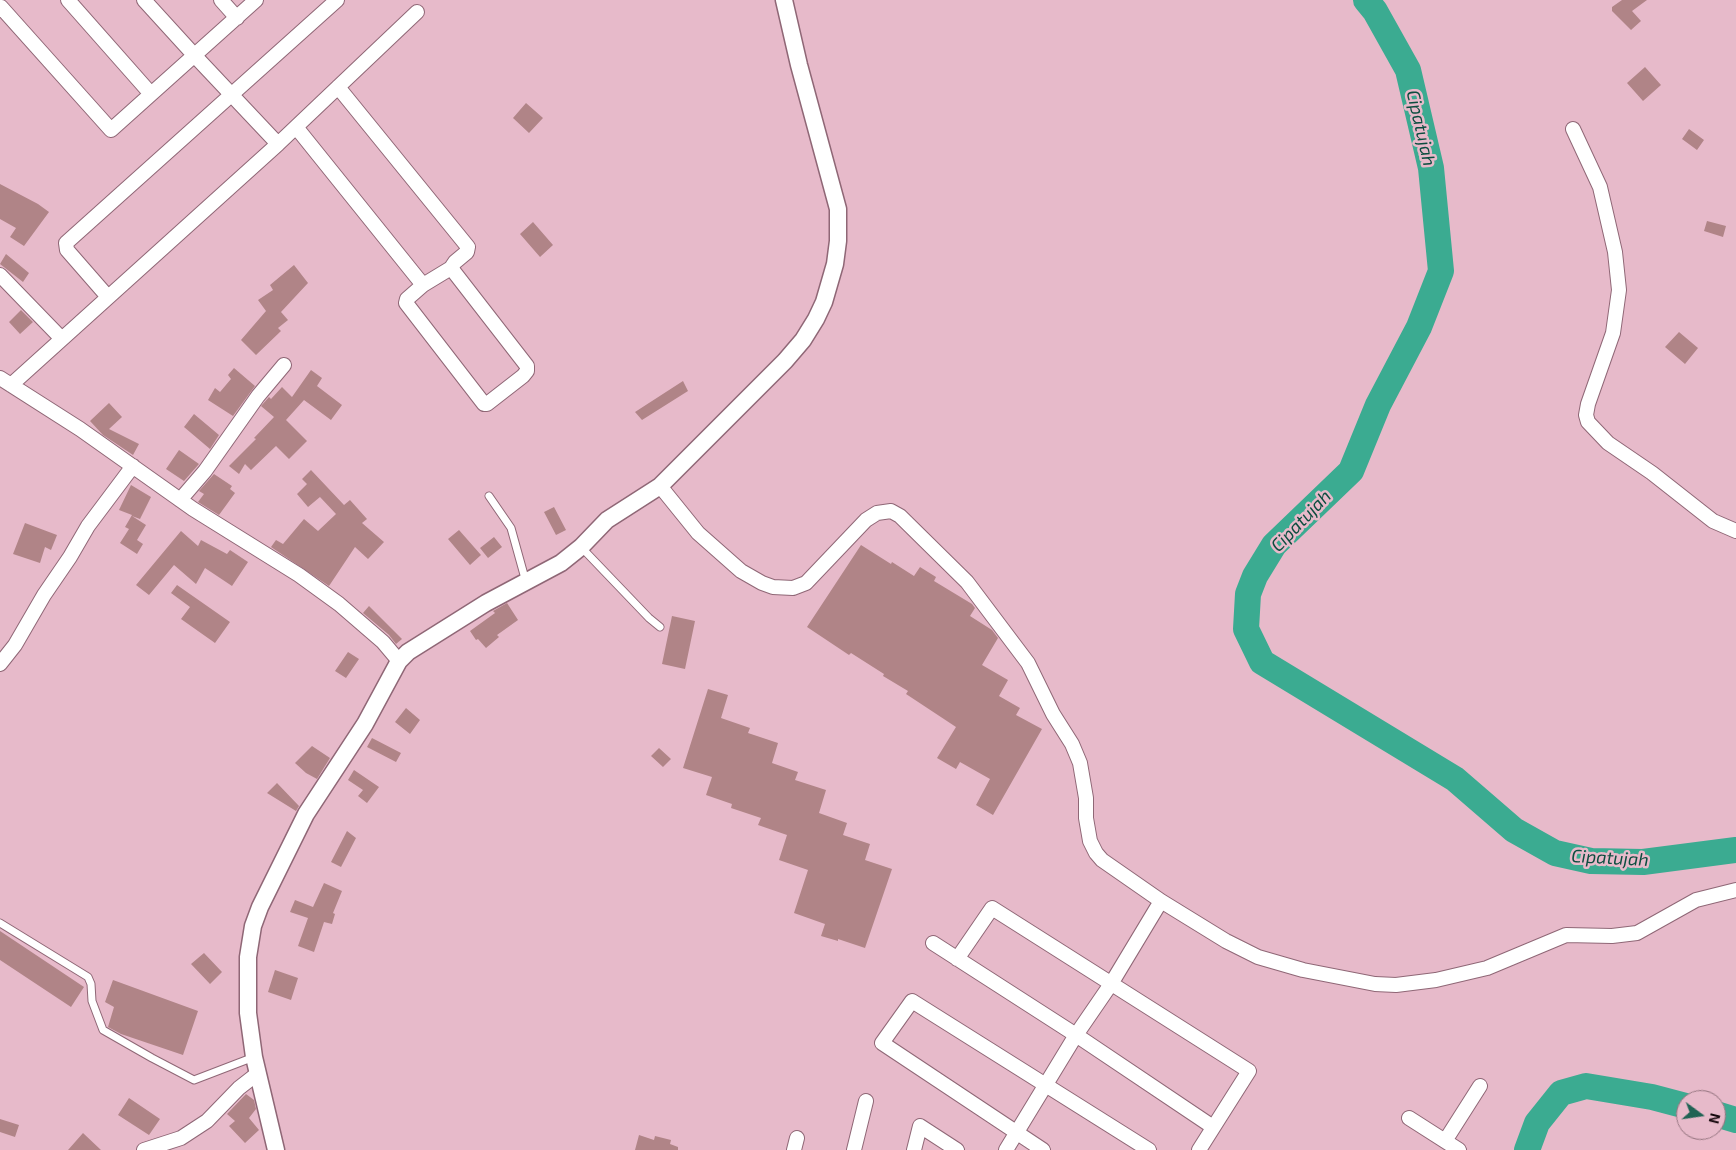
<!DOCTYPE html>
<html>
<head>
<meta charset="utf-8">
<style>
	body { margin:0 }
	#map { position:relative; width:1736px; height:1150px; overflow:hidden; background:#e7baca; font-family:"Exo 2",sans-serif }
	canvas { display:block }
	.north { position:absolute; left:1676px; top:1090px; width:50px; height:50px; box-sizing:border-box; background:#e7baca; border:1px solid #93737e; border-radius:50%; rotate:104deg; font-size:14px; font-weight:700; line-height:20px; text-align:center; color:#16080d }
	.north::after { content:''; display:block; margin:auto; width:18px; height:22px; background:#206354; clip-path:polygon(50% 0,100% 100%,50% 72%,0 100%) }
</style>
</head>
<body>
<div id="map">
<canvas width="1736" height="1150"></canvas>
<div class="north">N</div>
</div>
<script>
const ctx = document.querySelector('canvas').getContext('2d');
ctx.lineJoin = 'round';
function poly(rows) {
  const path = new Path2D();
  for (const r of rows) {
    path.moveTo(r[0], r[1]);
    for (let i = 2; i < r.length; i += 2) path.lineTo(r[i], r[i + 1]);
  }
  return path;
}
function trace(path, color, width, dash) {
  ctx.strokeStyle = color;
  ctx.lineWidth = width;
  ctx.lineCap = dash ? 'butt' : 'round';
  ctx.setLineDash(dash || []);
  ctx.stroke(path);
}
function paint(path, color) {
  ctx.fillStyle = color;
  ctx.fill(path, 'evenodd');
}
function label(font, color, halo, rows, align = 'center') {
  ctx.font = font + ' "Exo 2",sans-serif';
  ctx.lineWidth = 5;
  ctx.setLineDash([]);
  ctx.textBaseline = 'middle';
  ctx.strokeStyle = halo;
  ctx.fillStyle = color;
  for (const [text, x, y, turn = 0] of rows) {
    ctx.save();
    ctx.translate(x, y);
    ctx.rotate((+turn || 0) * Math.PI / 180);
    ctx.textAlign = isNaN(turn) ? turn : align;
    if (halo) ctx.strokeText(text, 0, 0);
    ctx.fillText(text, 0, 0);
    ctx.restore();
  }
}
trace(poly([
	[1366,0,1375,11,1408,70,1431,168,1441,271,1419,327,1378,405,1351,471,1274,545,1255,576,1248,594,1246,629,1262,662,1455,779,1514,830,1555,853,1591,861,1643,862,1736,850],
	[1716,1114,1736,1120],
	[1527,1150,1537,1123,1561,1093,1586,1086,1652,1097,1686,1106]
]), '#3bab91', 26);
paint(poly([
	[1622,0,1647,0,1632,11,1641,21,1631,30,1612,11,1612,7],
	[1645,67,1661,85,1643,101,1627,83],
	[526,103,543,118,529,133,513,118],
	[1689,129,1704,140,1697,150,1682,139],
	[0,184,38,204,49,212,24,246,10,237,16,228,0,219],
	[1707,221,1726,226,1723,237,1704,231],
	[533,222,553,245,540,257,520,234],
	[6,254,29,273,23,282,0,264],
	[294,265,308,283,281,312,288,320,278,328,281,331,256,355,241,340,266,311,258,300,273,290,270,285],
	[21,310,33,322,20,334,9,322],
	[1679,332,1698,348,1685,364,1665,347],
	[234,368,255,386,233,416,208,400,215,388,220,392,231,379,228,375],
	[311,370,322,378,317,386,342,405,331,420,304,400,286,420,307,441,289,459,276,446,251,470,245,464,239,474,229,466,256,439,254,438,274,417,261,406,269,397,271,399,282,387,292,397],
	[683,381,688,391,642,420,635,412],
	[109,403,122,417,109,429,139,444,133,455,103,435,90,421],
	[194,414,219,435,210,449,184,427],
	[179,450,199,464,184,481,166,469],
	[311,470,344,505,350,500,367,519,362,523,384,542,368,559,355,547,329,586,271,547,276,540,283,544,304,519,318,531,336,514,320,497,308,507,297,494,307,484,302,479],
	[214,474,232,486,230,489,235,493,219,515,198,502,204,494,199,491],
	[131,485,151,497,140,519,132,516,146,525,137,540,143,544,137,554,120,543,129,529,125,527,132,515,119,510],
	[554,507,566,530,556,535,544,512],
	[25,523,57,535,51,550,45,547,40,563,13,554],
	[459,530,481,555,470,565,448,539],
	[181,531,198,546,201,540,227,554,230,550,248,562,232,586,205,568,196,584,174,565,149,595,136,585],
	[494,537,502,547,488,558,480,548],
	[861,545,891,564,892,562,914,576,920,567,936,577,934,581,972,604,975,608,970,616,992,630,998,638,982,665,1008,680,999,696,1020,708,1016,715,1042,729,993,815,976,805,990,779,960,762,956,769,937,758,956,727,906,694,908,691,883,676,884,674,851,653,849,655,807,627],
	[177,585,230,622,215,643,181,619,190,607,171,593],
	[507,603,518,620,497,635,499,637,486,648,478,639,476,640,470,631,495,613,493,611],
	[369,606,402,639,396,644,389,635,363,613],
	[672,616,695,621,685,669,662,664],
	[348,652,359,659,346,678,335,671],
	[708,689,728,695,721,718,750,728,748,733,778,743,772,763,798,772,795,780,826,790,819,813,847,823,843,835,870,844,865,860,892,869,865,948,838,939,838,941,821,936,825,924,794,913,808,870,779,860,787,835,758,825,761,818,731,808,732,804,706,795,712,777,683,768],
	[406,708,420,720,410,734,395,722],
	[372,738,401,753,396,762,367,747],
	[312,746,330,758,317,779,306,773,295,763],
	[659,748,671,759,663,767,651,756],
	[354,770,379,787,367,803,358,796,363,790,348,780],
	[277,783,299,806,296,811,267,793],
	[347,831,356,838,341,867,331,862],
	[324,883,342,891,333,913,335,914,332,924,324,922,314,952,298,946,308,918,290,912,295,900,313,907],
	[0,931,84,987,71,1007,0,960],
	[204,953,222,972,210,984,191,964],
	[275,970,298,978,291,1000,268,992],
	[113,980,198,1011,183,1055,121,1034,108,1027,114,1007,105,1002],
	[246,1094,254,1100,256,1109,249,1118,259,1130,245,1143,229,1126,235,1121,227,1114],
	[129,1098,160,1119,149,1135,118,1115],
	[0,1119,19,1125,15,1137,0,1132],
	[83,1133,101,1150,68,1150],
	[639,1135,654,1140,655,1136,671,1140,670,1144,678,1147,678,1150,635,1150]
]), '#b08487');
const service = poly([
	[489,496,511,528,526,582],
	[581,547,649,618,660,627],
	[0,923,88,977,91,984,92,1001,103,1030,152,1058,194,1080,254,1057]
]);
const minor = poly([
	[68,0,151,94],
	[144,0,195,56,278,144],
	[221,0,237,18],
	[0,10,1,7,111,130,256,0],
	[338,87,468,247,467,252,455,262,451,268,527,366,527,371,523,376,487,404,484,404,406,303,407,299,423,285,451,268],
	[296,127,423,285],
	[1573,129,1600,187,1615,252,1619,290,1613,333,1588,404,1586,415,1588,422,1608,443,1652,473,1713,521,1736,531],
	[0,275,62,339],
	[108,297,67,250,66,243,337,0],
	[0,378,80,429,193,509,299,575,339,604,383,642,399,661],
	[11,385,278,144,417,12],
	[660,486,698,533,741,571,762,583,773,587,793,588,806,583,866,520,877,513,891,511,900,516,967,582,1028,663,1053,714,1072,744,1080,763,1086,798,1086,818,1090,841,1096,853,1102,860,1161,901,1226,941,1258,957,1303,970,1375,984,1396,985,1436,980,1487,968,1566,935,1612,936,1637,933,1696,900,1736,890],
	[180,500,205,471,258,396,284,365],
	[0,664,15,645,44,595,70,557,88,526,133,466],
	[933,943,1076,1035,1213,1127],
	[957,959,992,908,1249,1071,1199,1150],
	[1409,1118,1459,1150],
	[1445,1141,1480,1086],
	[144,1150,181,1138,207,1121,239,1088,257,1074],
	[794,1150,797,1138],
	[854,1150,866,1101],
	[914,1150,920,1126,957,1150],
	[1006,1150,1076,1035,1111,984,1161,901],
	[1043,1150,882,1043,912,1001,1149,1150]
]);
const tertiary = poly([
	[276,1150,254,1057,248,1013,248,957,253,926,260,907,306,814,365,724,399,661,408,652,486,603,561,563,581,547,607,520,660,486,785,361,803,340,816,319,824,302,835,264,838,241,838,209,799,65,784,0]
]);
trace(service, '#8f6776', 9);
trace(minor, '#8f6776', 16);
trace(tertiary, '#8f6776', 19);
trace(service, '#fff', 7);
trace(minor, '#fff', 14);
trace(tertiary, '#fff', 16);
label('italic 18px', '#0c4d3f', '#e7baca', [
	["Cipatujah",1421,128,77],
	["Cipatujah",1301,521,-46],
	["Cipatujah",1610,858,3]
]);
</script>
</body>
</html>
